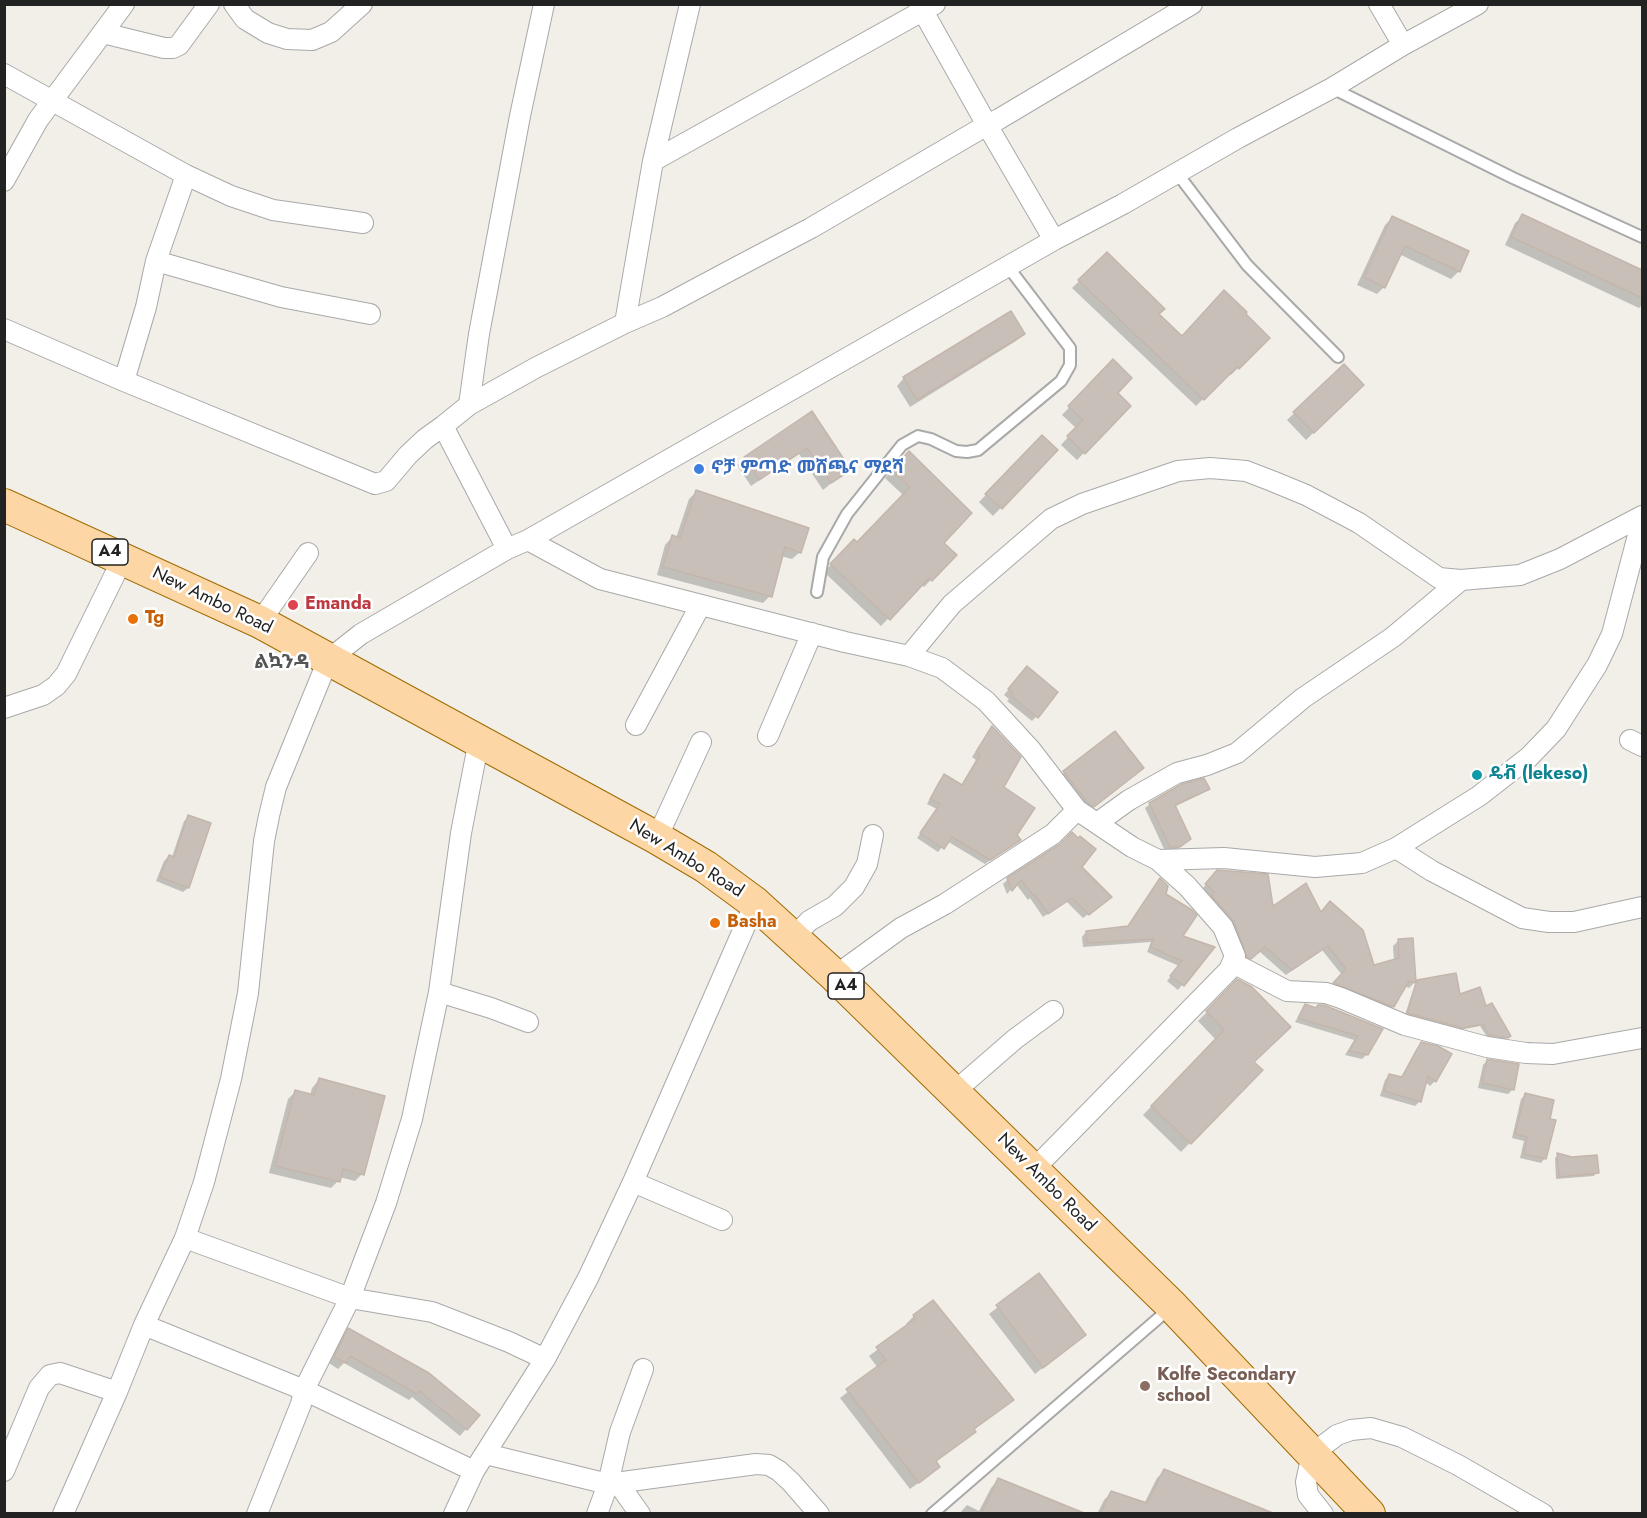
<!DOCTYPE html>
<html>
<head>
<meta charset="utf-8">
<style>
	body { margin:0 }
	#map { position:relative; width:1647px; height:1518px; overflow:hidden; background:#f2efe9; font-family:Jost,sans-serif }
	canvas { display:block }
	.frame { position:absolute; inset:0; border:6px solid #222; pointer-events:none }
</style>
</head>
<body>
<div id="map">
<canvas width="1647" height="1518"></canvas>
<div class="frame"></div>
</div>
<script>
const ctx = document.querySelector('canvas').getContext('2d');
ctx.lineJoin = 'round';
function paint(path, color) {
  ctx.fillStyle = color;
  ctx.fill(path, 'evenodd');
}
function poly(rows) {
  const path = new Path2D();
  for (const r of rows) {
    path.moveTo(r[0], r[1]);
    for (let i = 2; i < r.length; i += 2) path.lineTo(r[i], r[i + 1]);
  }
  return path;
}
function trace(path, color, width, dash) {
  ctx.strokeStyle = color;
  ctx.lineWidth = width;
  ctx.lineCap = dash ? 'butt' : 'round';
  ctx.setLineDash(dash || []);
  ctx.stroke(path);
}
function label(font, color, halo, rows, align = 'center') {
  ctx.font = font + ' Jost,"Noto Sans Ethiopic",sans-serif';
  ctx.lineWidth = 5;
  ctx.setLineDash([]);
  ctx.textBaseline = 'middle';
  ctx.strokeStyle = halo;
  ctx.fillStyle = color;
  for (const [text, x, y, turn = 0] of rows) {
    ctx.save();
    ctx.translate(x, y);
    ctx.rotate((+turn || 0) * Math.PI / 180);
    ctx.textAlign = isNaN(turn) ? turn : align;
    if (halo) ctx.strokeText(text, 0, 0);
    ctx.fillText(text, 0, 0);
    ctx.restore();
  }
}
paint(poly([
	[1523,216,1642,272,1642,305,1639,308,1505,245,1515,223],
	[1393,217,1459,271,1451,279,1399,254,1384,287,1377,294,1357,285,1385,225],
	[1107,254,1157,314,1181,338,1244,314,1268,338,1231,375,1229,373,1196,406,1072,288],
	[1023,334,1016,341,910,407,897,386,904,378],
	[1113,361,1116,393,1129,406,1077,460,1061,445,1076,428,1062,415],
	[1344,366,1362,385,1306,440,1287,420],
	[811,413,849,469,823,490,799,454,751,486,737,465,745,458],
	[1042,437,1056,450,993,516,979,502],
	[901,461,941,543,955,555,924,587,921,585,881,626,824,572,854,541,857,544,903,495,885,478],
	[697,491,800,552,792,559,781,556,770,596,763,603,657,575,665,545,672,537,676,538,689,499],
	[1022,673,1036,717,1032,721,1007,701,1009,699,1004,695],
	[988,732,1015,835,1019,840,985,864,947,841,938,852,917,838,937,809,927,804,939,781,944,776,961,786,976,760,972,757],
	[1115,733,1142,768,1085,813,1056,779],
	[1208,788,1203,793,1174,807,1184,843,1174,851,1165,851,1145,808,1150,804],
	[189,817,209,824,188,888,183,892,156,881,164,861,169,856,172,857,184,821],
	[1080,867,1105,902,1083,918,1066,901,1043,917,1030,898,1028,900,1016,884,1007,894,1003,884,1008,879],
	[1218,872,1272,908,1321,914,1373,966,1394,961,1393,946,1398,941,1412,940,1414,983,1409,988,1404,986,1393,1007,1388,1012,1330,988,1342,975,1322,950,1286,975,1259,951,1245,963,1201,890],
	[1164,894,1181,936,1212,948,1178,990,1167,981,1179,966,1147,952,1151,942,1083,947,1082,937,1086,932,1127,928],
	[1238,981,1252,1062,1261,1070,1181,1152,1143,1115,1216,1040,1198,1021],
	[1418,981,1458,995,1486,1009,1509,1036,1504,1040,1487,1037,1480,1026,1460,1030,1405,1015,1415,984],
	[1305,1006,1356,1020,1367,1054,1362,1059,1345,1055,1354,1040,1295,1022],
	[1422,1043,1435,1081,1430,1086,1425,1082,1420,1101,1415,1106,1380,1096,1385,1080,1389,1075,1400,1079,1417,1048],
	[1487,1061,1513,1089,1508,1094,1478,1088,1483,1065],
	[319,1080,362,1174,355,1181,339,1177,338,1181,331,1188,269,1173,288,1099,295,1092,310,1096,312,1088],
	[1525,1095,1545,1158,1541,1163,1520,1158,1524,1141,1512,1138,1521,1099],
	[1558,1155,1597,1172,1594,1176,1556,1179,1555,1158],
	[1039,1275,1084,1335,1035,1374,989,1314],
	[914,1316,1012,1400,973,1430,974,1432,967,1439,935,1462,931,1474,910,1489,840,1398,878,1368,869,1356,908,1326,906,1324],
	[349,1330,466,1429,460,1436,412,1397,409,1400,344,1363,338,1369,329,1363,342,1336],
	[1164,1471,1264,1514,1097,1514,1104,1500,1112,1492,1144,1504,1157,1478],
	[998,1480,1072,1514,959,1514,967,1505,979,1511,991,1488]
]), '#0003');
const building = poly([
	[1522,214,1642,270,1642,298,1511,237,1522,214],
	[1392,216,1469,251,1460,272,1405,246,1385,288,1364,277,1392,216],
	[1107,252,1165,309,1159,314,1182,336,1224,290,1247,312,1246,314,1270,338,1239,369,1237,367,1204,400,1078,280,1107,252],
	[1011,311,1025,334,917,400,903,377,1011,311],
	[1113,359,1132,378,1118,393,1131,406,1085,454,1067,436,1083,420,1068,406,1113,359],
	[1344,364,1364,385,1314,433,1293,412,1344,364],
	[812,411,851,470,831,483,807,448,759,480,744,457,812,411],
	[1042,435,1058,450,1002,509,985,494,1042,435],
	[909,451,972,513,944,543,957,555,932,581,929,578,890,620,830,564,854,539,857,542,910,487,892,470,909,451],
	[696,490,809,528,801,553,785,547,772,597,663,567,672,535,680,538,696,490],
	[1027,666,1058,692,1038,718,1011,696,1013,693,1008,689,1027,666],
	[992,726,1021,757,1004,787,1035,808,1017,835,1021,840,990,860,952,837,944,849,920,833,940,804,930,799,944,774,962,785,980,755,976,752,992,726],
	[1115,731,1144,768,1094,807,1087,802,1063,771,1115,731],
	[1204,778,1210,789,1175,805,1191,839,1180,847,1170,847,1149,803,1182,784,1204,778],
	[188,815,211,823,189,888,160,877,169,855,174,857,188,815],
	[1072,832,1078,838,1080,836,1096,849,1082,867,1112,897,1089,915,1072,898,1048,914,1035,895,1034,896,1021,880,1012,891,1007,878,1060,844,1072,832],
	[1217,870,1268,874,1273,906,1306,883,1321,912,1330,901,1363,930,1374,965,1399,958,1398,939,1413,938,1416,983,1409,981,1394,1007,1333,983,1346,969,1328,946,1292,970,1265,947,1251,959,1247,957,1234,922,1211,895,1215,892,1205,884,1217,870],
	[1160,878,1168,886,1166,894,1192,910,1197,915,1183,936,1215,947,1184,986,1170,976,1182,961,1150,947,1154,939,1087,943,1086,931,1128,926,1160,878],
	[1456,973,1460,994,1480,987,1486,1006,1492,1003,1511,1036,1508,1038,1489,1035,1483,1024,1463,1028,1407,1013,1417,980,1456,973],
	[1237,979,1252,987,1291,1027,1254,1062,1263,1070,1191,1144,1151,1106,1224,1030,1206,1011,1237,979],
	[1305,1004,1316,1008,1318,1005,1324,1005,1383,1029,1368,1055,1349,1051,1358,1036,1298,1018,1305,1004],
	[1421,1042,1438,1046,1452,1054,1436,1082,1428,1076,1421,1102,1384,1091,1389,1074,1402,1077,1421,1042],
	[1487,1059,1519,1064,1514,1090,1482,1083,1487,1059],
	[319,1078,385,1096,364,1175,343,1169,340,1182,275,1166,295,1090,314,1095,319,1078],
	[1525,1093,1554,1100,1550,1119,1556,1120,1546,1159,1524,1154,1527,1137,1515,1134,1525,1093],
	[1557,1153,1572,1157,1597,1155,1599,1173,1559,1177,1557,1153],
	[1039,1273,1086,1335,1043,1368,996,1305,1039,1273],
	[933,1300,1014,1400,974,1429,976,1432,936,1461,940,1467,919,1483,846,1389,886,1360,876,1347,915,1319,913,1315,933,1300],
	[348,1328,429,1373,480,1415,467,1430,419,1391,417,1394,350,1356,346,1363,334,1357,348,1328],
	[1164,1469,1273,1513,1273,1514,1100,1514,1111,1491,1147,1503,1164,1469],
	[998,1478,1084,1513,1084,1514,981,1514,998,1478]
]);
paint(building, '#c7bfb8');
trace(building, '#c4b6ab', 1.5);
const service = poly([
	[1332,88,1513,178,1642,237],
	[1177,173,1247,265,1338,357],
	[817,592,823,557,847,514,902,445,918,436,931,439,956,451,967,452,978,450,1061,381,1070,365,1070,348,1009,268],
	[932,1514,1169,1309]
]);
const minor = poly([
	[234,4,245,19,268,33,287,39,312,40,331,32,362,4],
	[919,4,987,125,999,119,1192,4],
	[1379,4,1403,45],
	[103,33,164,48,173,48,179,45,209,4],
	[4,74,186,175,231,196,273,210,363,223],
	[653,161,935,4],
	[4,181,38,120,124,4],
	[156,261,281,297,370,314],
	[625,323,653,161,690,4],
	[4,329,124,381,375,484,386,481,408,455,425,439,443,426,507,549],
	[124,381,146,307,156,261,186,175],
	[469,405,479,334,520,116,544,4],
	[443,426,469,405,537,367,625,323,662,307,735,268,811,228,987,125,1054,240],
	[528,540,600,579,845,642,909,656,942,668,986,701,1031,750,1077,810,1132,847,1158,860,1187,886,1223,927,1235,956,1229,970,1033,1170],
	[260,622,308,553],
	[909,656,952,604,1051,519,1082,504,1178,471,1210,468,1246,471,1272,481,1306,495,1359,523,1439,578,1461,580,1520,575,1560,559,1642,516],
	[4,708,43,695,56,686,66,674,123,558],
	[636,725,700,606],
	[768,736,812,633],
	[1630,740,1642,746],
	[1097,823,1129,800,1177,773,1207,765,1237,753,1303,698,1393,637,1461,580],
	[657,838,701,742],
	[1396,848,1432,871,1522,918,1549,922,1574,922,1642,907],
	[1158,860,1224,858,1315,867,1362,863,1396,848,1479,796,1529,757,1556,729,1597,665,1612,634,1642,520],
	[794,937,809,921,835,906,854,887,867,864,873,835],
	[1233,963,1287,991,1326,993,1341,998,1405,1025,1487,1047,1526,1053,1553,1054,1642,1038],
	[835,976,901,928,945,904,1053,834,1077,810],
	[439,992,491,1008,528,1022],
	[954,1092,1015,1039,1053,1011],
	[633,1182,722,1220],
	[185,1238,350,1298,432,1312,509,1342,545,1359],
	[144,1325,304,1390,474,1471],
	[486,1454,608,1484,756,1464,769,1465,779,1471,791,1482,819,1514],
	[4,1471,39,1388,50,1375,60,1373,117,1392],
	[618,1483,640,1514],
	[63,1514,117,1392,144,1325,185,1238,204,1182,231,1079,248,993,264,841,269,816,276,787,328,660,361,634,507,549,528,540,1054,240,1123,204,1238,138,1332,88,1403,45,1478,4],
	[257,1514,301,1404,304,1390,350,1298,386,1203,412,1119,439,992,461,833,479,740],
	[454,1514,474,1471,545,1359,588,1278,633,1182,755,903],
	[597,1514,608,1484,620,1432,643,1369],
	[1323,1514,1308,1495,1306,1482,1312,1454,1337,1435,1351,1430,1371,1428,1402,1437,1458,1465,1543,1514]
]);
const primary = poly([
	[4,505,260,622,657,838,706,867,755,903,835,976,1172,1306,1369,1514]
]);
trace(service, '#a9a9a9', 14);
trace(minor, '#a9a9a9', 22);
trace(primary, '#a06b00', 34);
trace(service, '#fff', 10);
trace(minor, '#fff', 20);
trace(primary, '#fcd6a4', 32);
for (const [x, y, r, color] of [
	[699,469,6,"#3f7fe0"],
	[293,605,6,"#e0444e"],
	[133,619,6,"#e8710a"],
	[1477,775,6,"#0f9aa8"],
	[715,923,6,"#e8710a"],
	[1145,1386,6,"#8d6e63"]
]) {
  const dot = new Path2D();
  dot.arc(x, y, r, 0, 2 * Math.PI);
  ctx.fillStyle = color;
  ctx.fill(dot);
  trace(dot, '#fff', 2);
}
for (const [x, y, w] of [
	[110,552,36],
	[846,986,36]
]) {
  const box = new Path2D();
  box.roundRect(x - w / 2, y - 13, w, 26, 4.5);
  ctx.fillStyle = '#fff';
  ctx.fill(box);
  trace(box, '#222', 1.5);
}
label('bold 16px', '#222', null, [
	["A4",110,552],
	["A4",846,986]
]);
label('bold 18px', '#366cbe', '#fff', [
	["ኖቻ ምጣድ መሸጫና ማደሻ",711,469]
], 'left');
label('18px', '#222', '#fff', [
	["New Ambo Road",212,601,26],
	["New Ambo Road",686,859,32],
	["New Ambo Road",1046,1183,45]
]);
label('bold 18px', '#be3a42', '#fff', [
	["Emanda",305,605]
], 'left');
label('bold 18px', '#c56008', '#fff', [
	["Tg",145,619],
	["Basha",727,923]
], 'left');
label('bold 18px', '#0d838f', '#fff', [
	["ዴቭ (lekeso)",1489,775]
], 'left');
label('bold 18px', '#785e54', '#fff', [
	["Kolfe Secondary",1157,1376],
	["school",1157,1397]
], 'left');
label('bold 20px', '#555', '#fff', [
	["ልኳንዳ",282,663]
]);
</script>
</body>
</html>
